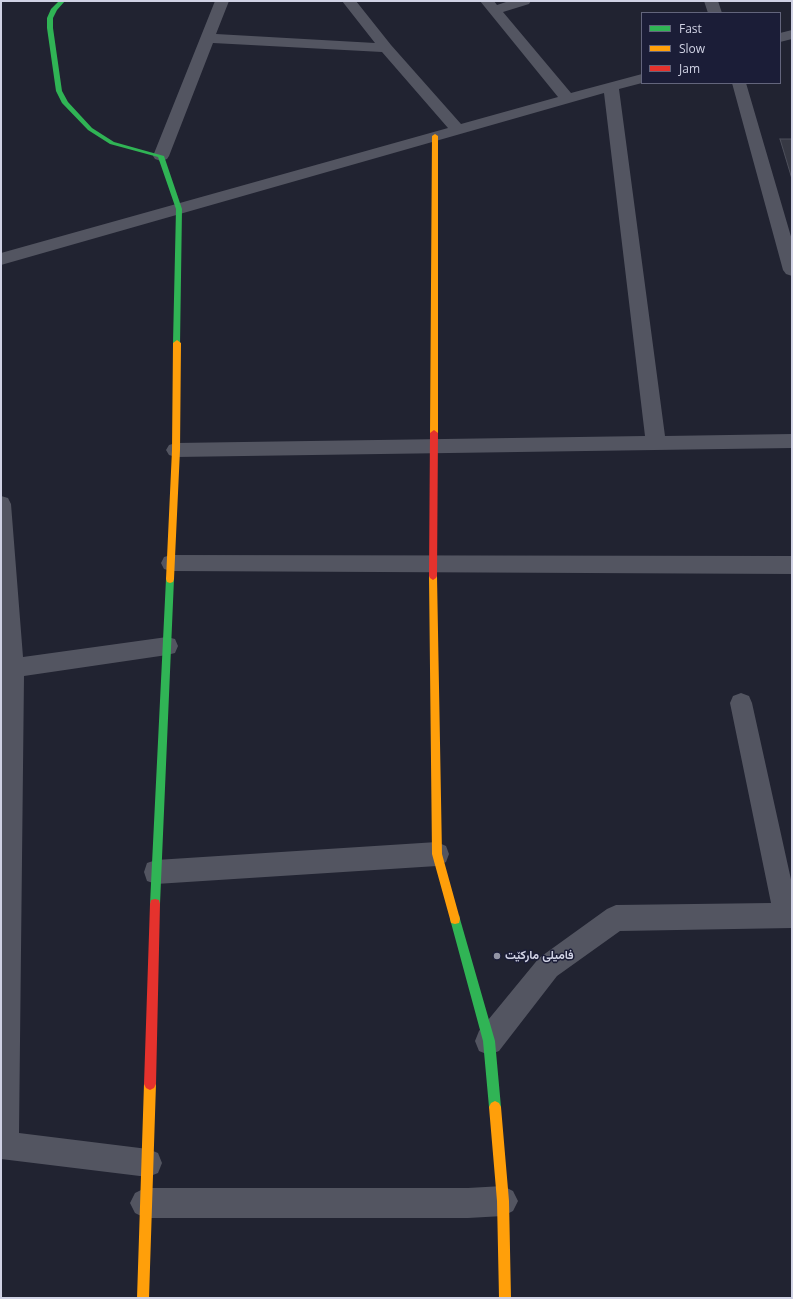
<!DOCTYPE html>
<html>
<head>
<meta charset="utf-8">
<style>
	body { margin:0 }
	#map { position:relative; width:793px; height:1299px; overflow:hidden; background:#212331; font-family:"Open Sans",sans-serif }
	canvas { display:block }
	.frame { position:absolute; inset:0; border:2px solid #d0d2e4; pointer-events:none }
	.legend { position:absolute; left:641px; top:12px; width:140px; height:72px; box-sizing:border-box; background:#1b1d37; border:1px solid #63657c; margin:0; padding:5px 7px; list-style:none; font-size:12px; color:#d0d2e4 }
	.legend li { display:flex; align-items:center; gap:8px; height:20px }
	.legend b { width:20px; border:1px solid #63657c }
</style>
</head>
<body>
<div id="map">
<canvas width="793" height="1299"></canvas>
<div class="frame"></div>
<ul class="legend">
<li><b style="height:5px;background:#30b455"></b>Fast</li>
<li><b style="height:5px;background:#ff9f0a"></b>Slow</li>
<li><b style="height:5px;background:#e5322d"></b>Jam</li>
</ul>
</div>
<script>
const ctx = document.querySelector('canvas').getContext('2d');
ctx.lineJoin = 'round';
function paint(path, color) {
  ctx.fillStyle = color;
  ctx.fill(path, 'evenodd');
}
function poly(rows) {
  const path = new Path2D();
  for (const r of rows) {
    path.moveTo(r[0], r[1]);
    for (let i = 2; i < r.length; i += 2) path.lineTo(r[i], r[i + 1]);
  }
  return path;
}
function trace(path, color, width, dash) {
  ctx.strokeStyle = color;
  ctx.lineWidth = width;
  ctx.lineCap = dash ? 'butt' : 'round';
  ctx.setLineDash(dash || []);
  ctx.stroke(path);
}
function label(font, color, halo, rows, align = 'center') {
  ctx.font = font + ' "Open Sans",Vazirmatn,sans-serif';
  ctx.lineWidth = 3;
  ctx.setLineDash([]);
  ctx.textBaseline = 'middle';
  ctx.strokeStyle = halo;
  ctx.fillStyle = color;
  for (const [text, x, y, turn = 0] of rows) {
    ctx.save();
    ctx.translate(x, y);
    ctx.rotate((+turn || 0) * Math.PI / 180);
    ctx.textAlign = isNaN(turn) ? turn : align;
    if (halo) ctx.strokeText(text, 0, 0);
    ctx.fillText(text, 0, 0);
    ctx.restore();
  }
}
const building = poly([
	[780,139,792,139,792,179,780,139]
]);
paint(building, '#373944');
trace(building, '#4e505c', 1);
paint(poly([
	[215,1,229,1,216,34,375,43,342,1,356,1,391,45,461,124,558,97,480,1,494,1,497,5,509,1,531,1,529,4,503,12,571,93,642,74,642,83,619,89,665,436,792,434,792,448,176,457,169,455,166,450,169,445,176,443,645,436,604,93,1,265,1,253,448,128,382,52,213,43,169,156,167,159,161,161,155,159,153,156,215,1],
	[704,1,718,1,722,13,708,13,704,1],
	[792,30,792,39,780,42,780,33,792,30],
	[732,83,746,83,792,240,792,276,786,274,783,270,732,83],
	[1,496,8,498,11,504,23,657,167,637,175,639,178,646,175,653,167,655,24,676,19,1133,148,1149,158,1153,162,1163,158,1173,148,1177,1,1159,1,496],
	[171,555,792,556,792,574,171,571,164,569,161,563,164,557,171,555],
	[741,693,749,696,752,703,792,884,792,928,620,931,557,976,499,1051,489,1055,479,1051,475,1041,479,1031,539,958,607,909,616,905,771,903,730,703,733,696,741,693],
	[437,842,446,846,449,854,446,862,437,866,156,884,147,881,144,872,147,863,156,860,437,842],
	[503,1186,513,1191,518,1201,513,1211,503,1216,468,1218,145,1218,135,1213,130,1203,135,1193,145,1188,468,1188,503,1186]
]), '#535561');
paint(poly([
	[59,1,65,1,57,10,53,18,53,28,62,91,68,102,92,128,114,142,164,156,182,209,180,345,177,346,173,343,176,209,158,157,110,144,88,130,62,103,56,91,47,28,47,18,51,9,59,1],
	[170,575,173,576,174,579,160,904,159,908,155,909,151,908,150,904,166,579,167,576,170,575],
	[455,914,459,915,460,919,495,1041,501,1107,499,1111,495,1113,491,1111,489,1107,483,1041,450,919,451,915,455,914]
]), '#30b455');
paint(poly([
	[435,134,438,136,438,433,434,436,430,433,432,136,435,134],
	[177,340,181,343,180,450,174,579,173,582,170,583,167,582,166,579,172,450,173,343,177,340],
	[433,572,436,574,437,576,442,854,460,919,459,923,455,924,451,923,450,919,432,854,429,576,430,574,433,572],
	[150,1078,154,1080,156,1084,149,1298,137,1298,144,1084,146,1080,150,1078],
	[495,1101,499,1103,501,1107,509,1201,511,1298,499,1298,497,1201,489,1107,491,1103,495,1101]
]), '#ff9f0a');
paint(poly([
	[434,430,438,433,437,576,436,578,433,580,430,578,429,576,430,433,434,430],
	[155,899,159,900,160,904,156,1084,154,1088,150,1090,146,1088,144,1084,150,904,151,900,155,899]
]), '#e5322d');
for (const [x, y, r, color] of [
	[497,956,4,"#9395a5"]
]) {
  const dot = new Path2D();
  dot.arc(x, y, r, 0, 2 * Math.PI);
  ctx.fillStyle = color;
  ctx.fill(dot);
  trace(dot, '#1b1d37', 1.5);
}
label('bold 12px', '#d0d2e4', '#1b1d37', [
	["فامیلی مارکێت",505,956]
], 'left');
</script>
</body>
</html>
